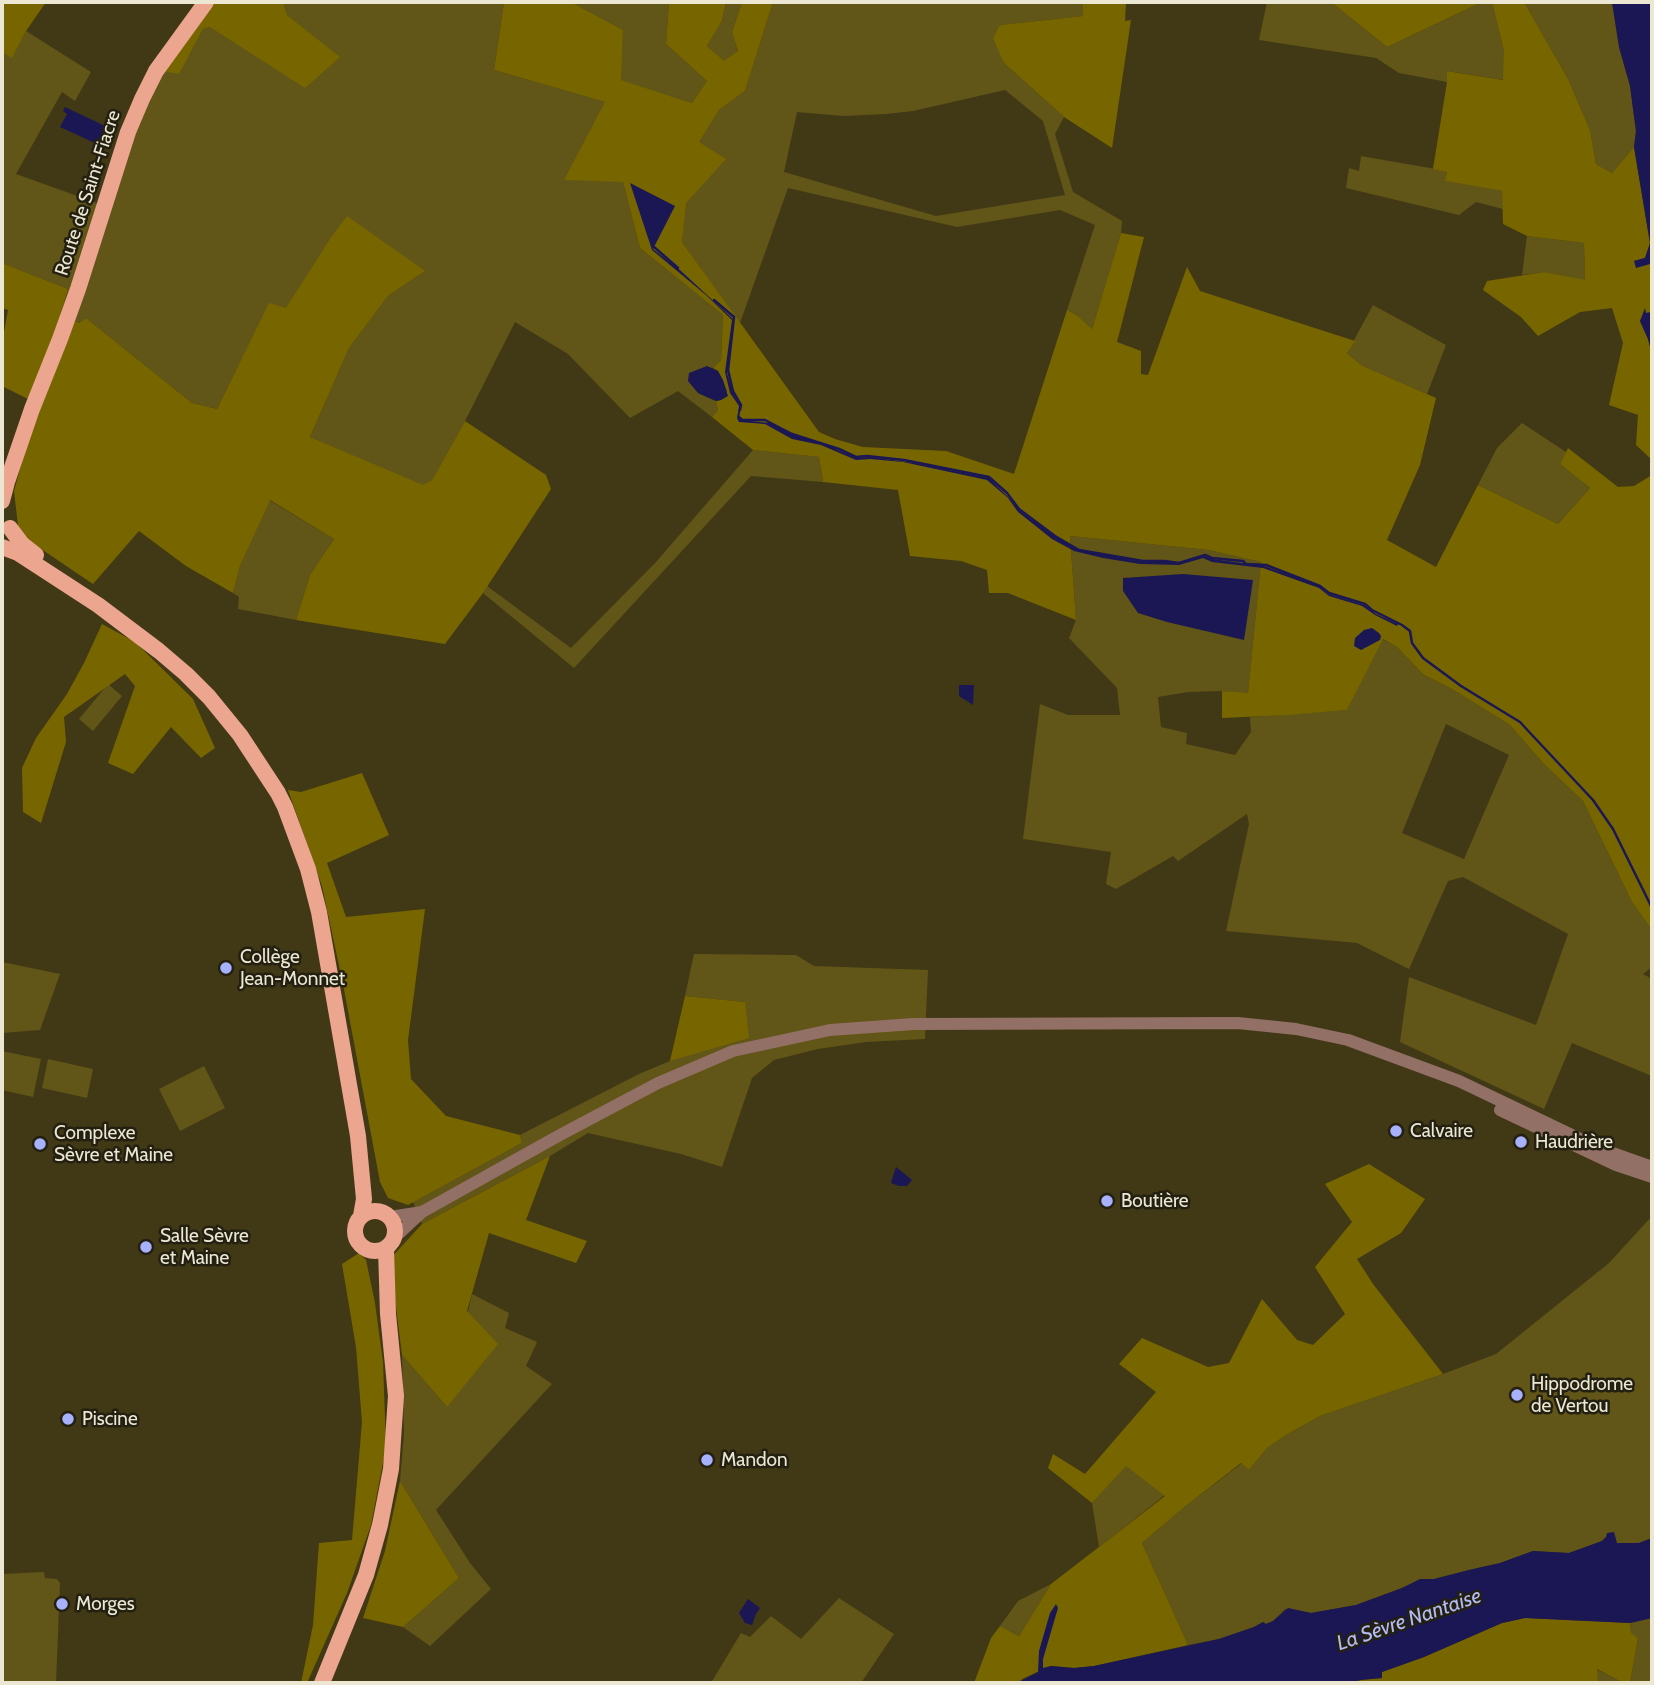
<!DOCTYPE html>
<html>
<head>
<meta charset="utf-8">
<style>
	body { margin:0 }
	#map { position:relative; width:1654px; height:1685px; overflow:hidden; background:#413915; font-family:Cabin,sans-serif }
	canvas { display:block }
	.frame { position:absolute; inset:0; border:4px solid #ebe7d3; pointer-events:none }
</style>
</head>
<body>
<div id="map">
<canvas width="1654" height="1685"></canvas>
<div class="frame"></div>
</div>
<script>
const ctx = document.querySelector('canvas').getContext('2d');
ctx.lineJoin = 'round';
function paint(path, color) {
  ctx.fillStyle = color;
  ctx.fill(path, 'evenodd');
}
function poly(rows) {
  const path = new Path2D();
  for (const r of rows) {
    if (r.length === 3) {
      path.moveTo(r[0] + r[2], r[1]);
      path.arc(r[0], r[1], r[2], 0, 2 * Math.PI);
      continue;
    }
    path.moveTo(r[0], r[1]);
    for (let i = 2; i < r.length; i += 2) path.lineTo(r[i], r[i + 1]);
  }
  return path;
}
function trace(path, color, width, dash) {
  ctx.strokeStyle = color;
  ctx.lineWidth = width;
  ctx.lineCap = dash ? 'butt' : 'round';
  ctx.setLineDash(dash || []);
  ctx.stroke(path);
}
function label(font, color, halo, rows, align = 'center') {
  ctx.font = font + ' Cabin,sans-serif';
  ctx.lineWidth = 5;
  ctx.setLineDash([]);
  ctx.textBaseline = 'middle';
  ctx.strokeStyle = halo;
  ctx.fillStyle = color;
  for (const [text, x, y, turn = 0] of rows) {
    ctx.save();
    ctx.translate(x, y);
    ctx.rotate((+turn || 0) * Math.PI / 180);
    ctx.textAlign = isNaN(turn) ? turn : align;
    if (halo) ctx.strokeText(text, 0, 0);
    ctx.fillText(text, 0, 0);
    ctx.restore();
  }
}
paint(poly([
	[283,2,504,2,494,70,605,102,623,182,640,248,723,315,721,360,713,368,707,367,698,393,716,401,718,410,712,417,678,391,630,418,568,354,515,322,465,421,432,480,423,486,310,437,349,348,388,296,425,271,329,240,286,309,269,304,217,409,192,403,86,318,79,323,59,314,68,289,2,263,2,52,12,57,26,31,91,72,75,101,62,92,16,174,111,208,139,118,162,71,179,73,203,29,210,27,339,57,287,15],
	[571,2,669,2,666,44,707,81,692,103,620,80,623,30],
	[726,2,742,2,732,32,738,51,724,62,707,46,722,21],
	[773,2,1083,2,1083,16,1000,25,1004,63,1064,117,1055,134,1073,192,1122,221,1121,233,1092,329,1078,316,1067,310,1095,225,1060,210,957,227,788,188,740,323,682,242,685,203,725,159,698,143,719,110,745,91],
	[1005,90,1043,121,1065,195,936,216,784,172,797,112,843,116,886,114,913,111],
	[1267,2,1331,2,1387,47,1482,2,1492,2,1504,51,1504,80,1448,71,1447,82,1399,73,1376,58,1259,40],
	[1524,2,1612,2,1619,47,1630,86,1636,131,1634,147,1612,173,1596,164,1590,130,1568,79],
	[1361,156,1447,171,1446,181,1502,191,1503,209,1476,202,1459,215,1346,188,1349,168,1359,171],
	[1527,236,1584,243,1585,281,1544,272,1522,275],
	[1373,305,1446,345,1427,394,1361,365,1347,353],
	[1522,423,1566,452,1560,464,1590,488,1558,524,1478,485,1497,448],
	[753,450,819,457,823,482,751,476,574,668,483,593,487,586,571,648,656,562],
	[269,500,334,539,310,575,296,620,238,609,239,597,233,593,240,566],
	[1070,536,1209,550,1261,562,1248,694,1222,691,1188,692,1158,697,1161,727,1187,733,1186,744,1235,755,1251,732,1250,717,1347,710,1382,639,1397,647,1424,675,1452,689,1510,725,1544,764,1583,801,1632,902,1652,930,1652,967,1643,974,1652,979,1652,1076,1572,1043,1544,1109,1400,1042,1409,977,1536,1025,1568,934,1463,877,1448,881,1409,969,1357,943,1226,931,1249,824,1247,814,1178,861,1173,856,1116,889,1106,884,1111,852,1023,839,1040,704,1068,715,1120,715,1117,688,1069,638,1076,620],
	[1446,724,1509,755,1464,859,1402,833],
	[108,684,122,696,93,731,79,719],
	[694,954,796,955,814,966,928,970,925,1039,866,1042,818,1049,774,1060,752,1078,722,1167,681,1154,588,1133,550,1156,422,1224,413,1202,522,1143,520,1135,639,1074,670,1061,745,1002,685,996],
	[2,962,60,974,40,1030,2,1033],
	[2,1051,41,1059,33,1097,2,1090],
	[48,1059,93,1069,87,1098,42,1088],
	[204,1066,225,1108,180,1131,159,1089],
	[1652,1216,1652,1538,1639,1543,1617,1543,1606,1537,1602,1541,1569,1553,1533,1551,1500,1563,1469,1570,1434,1579,1420,1580,1402,1588,1356,1605,1311,1613,1285,1609,1273,1621,1266,1624,1263,1622,1254,1627,1219,1639,1188,1645,1142,1543,1182,1509,1242,1463,1249,1470,1267,1448,1286,1435,1320,1416,1443,1374,1496,1354,1609,1263],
	[472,1294,509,1313,505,1328,537,1342,526,1366,552,1384,436,1510,470,1563,491,1589,430,1646,403,1627,459,1578,400,1481,404,1434,402,1355,446,1406],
	[1126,1465,1165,1495,1099,1547,1092,1503],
	[44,1572,45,1578,57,1579,60,1583,56,1683,2,1683,2,1574],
	[1051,1584,1019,1636,1000,1626,1018,1601],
	[839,1598,894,1634,861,1683,711,1683,741,1633,750,1637,771,1616,801,1639],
	[1652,1618,1652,1683,1630,1683,1638,1638,1631,1634,1630,1623],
	[1596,1669,1623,1683,1598,1683]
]), '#615518');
paint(poly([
	[2,2,46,2,26,31,12,58,2,52],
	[211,2,283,2,287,15,340,57,305,88,210,27,203,29,179,74,162,71],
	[504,2,571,2,623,30,621,80,692,103,707,81,666,44,669,2,726,2,722,21,707,46,724,61,738,51,732,32,742,2,773,2,745,91,719,110,699,142,726,159,686,203,682,242,819,432,835,439,863,447,946,451,1014,474,1067,310,1078,316,1092,329,1121,233,1144,237,1117,342,1141,351,1141,374,1148,375,1187,267,1200,291,1355,341,1347,353,1361,365,1436,398,1420,465,1387,540,1436,567,1478,485,1558,524,1590,488,1560,464,1568,448,1618,487,1634,486,1652,475,1652,930,1632,902,1583,801,1544,764,1510,725,1452,689,1424,675,1397,647,1383,639,1347,710,1288,715,1222,718,1222,691,1248,693,1261,562,1209,550,1070,536,1076,620,1008,593,989,593,987,570,961,561,910,556,898,490,823,482,819,457,753,450,712,417,718,410,716,401,721,400,727,391,718,371,713,368,721,360,723,315,640,248,623,182,564,180,605,102,494,70],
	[1083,2,1126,2,1125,21,1131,20,1112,148,1064,117,1004,63,993,38,1000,25,1083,16],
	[1331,2,1482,2,1387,47],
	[1492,2,1524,2,1568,79,1590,130,1596,164,1612,173,1634,147,1650,243,1645,258,1634,261,1650,263,1652,278,1652,312,1646,313,1640,321,1648,339,1652,354,1652,460,1636,445,1638,415,1609,405,1623,343,1612,308,1580,312,1538,336,1521,317,1483,290,1487,281,1544,272,1585,280,1584,243,1527,236,1503,224,1502,191,1445,181,1447,172,1433,169,1447,82,1447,71,1503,80,1504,51],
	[347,216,425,271,388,296,349,348,310,437,423,485,432,480,465,421,546,475,551,489,483,593,445,644,296,620,310,575,334,539,270,500,240,566,233,593,186,566,139,531,93,584,19,534,14,491,38,404,2,386,2,343,8,310,2,308,2,263,68,289,60,314,79,323,86,318,192,403,217,409,269,303,286,308,329,240],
	[102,624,135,642,193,699,215,748,201,758,171,727,133,774,108,763,135,686,125,674,64,717,66,742,41,823,23,812,22,768,36,738,67,694,84,663],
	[362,773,389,835,327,863,346,917,425,909,408,1040,411,1079,446,1116,520,1135,522,1143,408,1205,388,1198,380,1182,343,984,322,886,288,790,301,792],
	[685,996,745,1002,749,1038,670,1061],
	[550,1156,526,1220,587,1241,576,1263,489,1233,467,1311,498,1344,447,1407,402,1355,390,1259,422,1224],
	[1369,1164,1425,1199,1401,1233,1357,1259,1373,1284,1443,1374,1320,1416,1286,1435,1267,1448,1249,1470,1241,1463,1182,1509,1142,1543,1188,1645,1094,1666,1074,1668,1051,1666,1024,1678,1017,1683,974,1683,991,1638,1000,1626,1019,1636,1051,1584,1165,1496,1126,1466,1092,1503,1048,1468,1053,1454,1085,1474,1156,1392,1119,1364,1142,1338,1208,1367,1229,1363,1262,1299,1297,1340,1313,1345,1345,1314,1315,1267,1352,1222,1325,1184],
	[359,1253,366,1260,375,1303,383,1362,386,1447,371,1525,347,1593,307,1683,301,1683,313,1625,319,1543,352,1540,362,1422,356,1347,342,1264],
	[400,1481,459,1578,403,1627,363,1618,385,1551],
	[1525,1618,1630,1623,1631,1633,1638,1638,1630,1683,1623,1683,1597,1669,1598,1683,1362,1683,1360,1680,1382,1678,1382,1672,1424,1657,1502,1623]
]), '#760');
paint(poly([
	[1612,2,1652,2,1652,278,1650,264,1636,268,1634,261,1645,258,1650,243,1634,147,1636,131,1630,86,1619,47],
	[65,107,105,126,108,133,105,141,97,144,60,127,67,114,63,111],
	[630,183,675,206,653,249,681,271,733,319,727,373,734,395,741,406,739,418,741,420,770,423,791,434,826,445,856,458,869,457,915,463,989,478,1011,500,1020,511,1055,537,1078,550,1143,562,1162,561,1180,563,1204,556,1212,559,1264,566,1319,586,1328,594,1364,605,1376,614,1398,624,1397,626,1375,615,1362,606,1329,596,1319,588,1263,568,1212,562,1203,558,1179,565,1140,564,1103,558,1074,551,1052,539,1018,512,1008,498,987,480,903,462,870,459,856,460,821,445,792,439,765,424,739,422,737,418,739,406,730,393,725,372,732,320,706,295,652,250],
	[1645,308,1646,313,1652,312,1652,354,1648,339,1640,321],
	[707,366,718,371,723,380,728,396,721,400,716,401,698,393,688,381,689,373],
	[1183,574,1253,580,1244,640,1167,622,1138,613,1123,591,1123,578],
	[1372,628,1379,633,1381,636,1380,640,1361,650,1354,646,1355,638,1364,630],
	[959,685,974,685,973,705,959,696],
	[896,1167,912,1180,907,1186,899,1186,891,1183],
	[1614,1532,1617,1543,1639,1543,1652,1538,1652,1618,1630,1623,1525,1618,1502,1623,1424,1657,1382,1672,1382,1678,1360,1680,1346,1683,1017,1683,1038,1672,1039,1651,1050,1613,1056,1604,1058,1608,1043,1659,1043,1668,1051,1666,1074,1668,1094,1666,1219,1639,1254,1627,1263,1622,1266,1624,1273,1621,1288,1608,1311,1613,1356,1605,1402,1588,1420,1579,1434,1579,1469,1570,1500,1563,1533,1551,1569,1553,1602,1541,1606,1537,1607,1533],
	[748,1599,760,1608,756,1614,752,1625,745,1623,739,1613]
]), '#1a1754');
trace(poly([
	[654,247,678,268],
	[714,300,734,317,728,370,733,391,741,405,740,410],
	[739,417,742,420,765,420,792,434,839,449,856,457,867,456,904,460,989,477,1007,493,1019,509,1055,536,1079,550,1143,561,1164,561,1179,563,1205,555,1212,558,1243,561,1246,564,1266,565,1320,586,1329,593,1365,604,1372,610,1402,625,1410,631,1412,643,1423,658,1461,686,1520,722,1532,735,1593,800,1613,829,1652,908]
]), '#1a1754', 2.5);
trace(poly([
	[1500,1110,1616,1165,1652,1177],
	[390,1217,422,1212],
	[395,1237,422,1212,560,1135,658,1083,733,1051,830,1030,913,1024,1238,1023,1296,1029,1348,1040,1459,1081,1601,1149,1652,1167]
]), '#937065', 12);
trace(poly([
	[2,501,7,482,32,409,60,339,78,289,128,132,142,99,156,71,206,2],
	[10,528,22,544,36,555],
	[2,547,18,553,98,605,159,651,186,674,209,697,240,735,278,793,285,807,308,869,319,912,358,1136,364,1199,361,1216],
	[375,1231,20],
	[322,1683,366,1575,380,1525,391,1469,396,1396,388,1314,386,1249]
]), '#eca58f', 16);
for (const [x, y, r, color] of [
	[226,968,7,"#a7b1fc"],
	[1396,1131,7,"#a7b1fc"],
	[1521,1142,7,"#a7b1fc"],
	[40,1144,7,"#a7b1fc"],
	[1107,1201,7,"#a7b1fc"],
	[146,1247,7,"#a7b1fc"],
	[1517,1395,7,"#a7b1fc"],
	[68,1419,7,"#a7b1fc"],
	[707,1460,7,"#a7b1fc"],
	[62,1604,7,"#a7b1fc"]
]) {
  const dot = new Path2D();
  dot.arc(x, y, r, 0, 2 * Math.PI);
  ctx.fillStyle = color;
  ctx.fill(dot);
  trace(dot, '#242011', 2.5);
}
label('19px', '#ebe7d3', '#242011', [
	["Route de Saint-Fiacre",88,193,-72]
]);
label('19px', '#ebe7d3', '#242011', [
	["Collège",240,957],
	["Jean-Monnet",240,979],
	["Calvaire",1410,1131],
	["Complexe",54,1133],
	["Sèvre et Maine",54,1155],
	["Haudrière",1535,1142],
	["Boutière",1121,1201],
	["Salle Sèvre",160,1236],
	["et Maine",160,1258],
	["Hippodrome",1531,1384],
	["de Vertou",1531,1406],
	["Piscine",82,1419],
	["Mandon",721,1460],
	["Morges",76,1604]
], 'left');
label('italic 21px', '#b2bbf4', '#242011', [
	["La Sèvre Nantaise",1409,1620,-19]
]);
</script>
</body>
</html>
